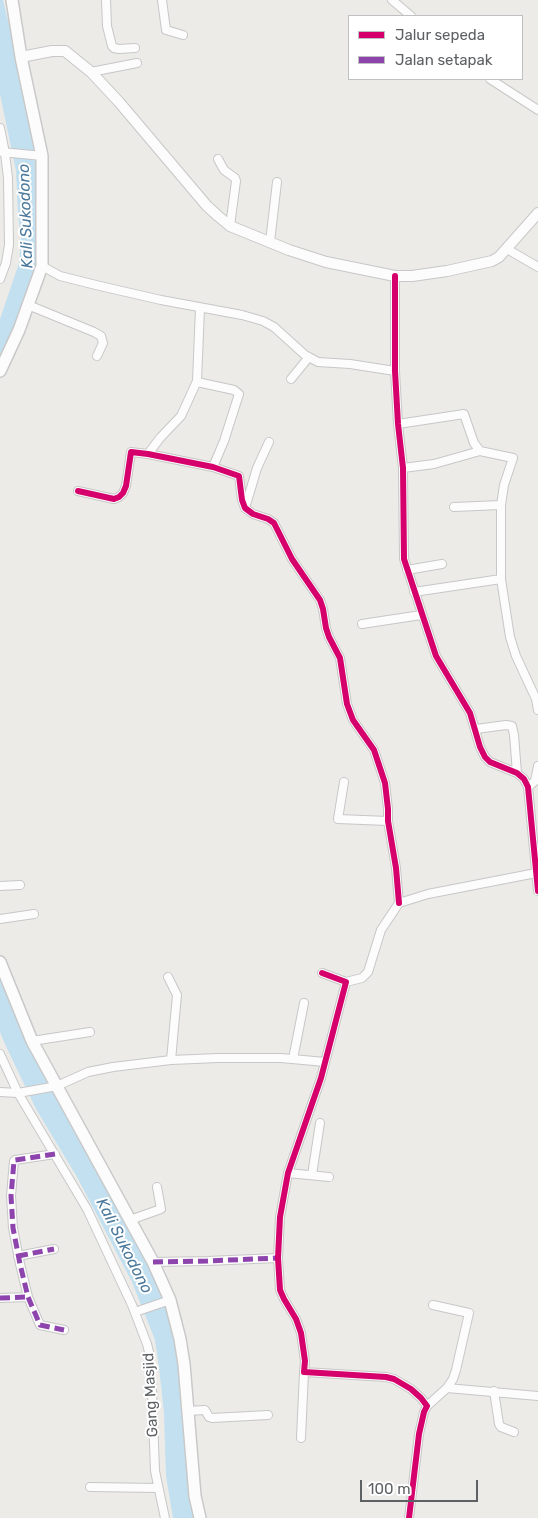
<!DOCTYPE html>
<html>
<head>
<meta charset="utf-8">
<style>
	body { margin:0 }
	#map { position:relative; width:538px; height:1518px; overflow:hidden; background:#ecebe8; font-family:Rubik,sans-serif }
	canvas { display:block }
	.legend { position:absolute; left:348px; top:15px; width:175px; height:65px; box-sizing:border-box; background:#fff; border:1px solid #bfc0c1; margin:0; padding:6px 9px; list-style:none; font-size:15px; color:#5e6164 }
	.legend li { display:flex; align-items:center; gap:10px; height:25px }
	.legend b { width:25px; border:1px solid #bfc0c1 }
	.scale { position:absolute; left:360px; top:1480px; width:118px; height:22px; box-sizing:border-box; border:2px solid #5e6164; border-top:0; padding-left:6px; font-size:15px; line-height:18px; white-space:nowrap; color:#5e6164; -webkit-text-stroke:4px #fff; paint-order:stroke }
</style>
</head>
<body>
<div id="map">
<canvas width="538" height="1518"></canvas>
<ul class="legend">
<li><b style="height:6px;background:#d6006c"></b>Jalur sepeda</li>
<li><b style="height:6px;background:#8e44ad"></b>Jalan setapak</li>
</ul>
<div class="scale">100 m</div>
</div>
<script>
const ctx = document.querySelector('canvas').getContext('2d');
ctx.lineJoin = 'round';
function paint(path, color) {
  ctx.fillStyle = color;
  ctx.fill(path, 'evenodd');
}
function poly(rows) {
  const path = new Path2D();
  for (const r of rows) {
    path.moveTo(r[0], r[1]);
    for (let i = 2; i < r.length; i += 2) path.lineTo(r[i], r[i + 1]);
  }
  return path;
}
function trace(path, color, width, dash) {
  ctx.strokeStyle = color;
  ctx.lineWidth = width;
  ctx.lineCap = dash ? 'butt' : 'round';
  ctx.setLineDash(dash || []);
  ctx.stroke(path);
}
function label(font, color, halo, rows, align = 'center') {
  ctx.font = font + ' Rubik,sans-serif';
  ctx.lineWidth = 4;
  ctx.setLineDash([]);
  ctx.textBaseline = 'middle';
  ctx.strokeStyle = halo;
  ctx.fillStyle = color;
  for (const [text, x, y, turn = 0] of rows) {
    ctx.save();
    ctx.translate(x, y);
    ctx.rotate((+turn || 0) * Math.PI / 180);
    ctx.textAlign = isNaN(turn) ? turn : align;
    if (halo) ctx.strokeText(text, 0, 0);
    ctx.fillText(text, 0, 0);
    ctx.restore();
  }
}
paint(poly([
	[0,0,3,0,38,145,39,269,0,364,0,319,19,263,21,239,18,214,16,171,0,94],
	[0,977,160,1282,176,1328,200,1518,173,1518,166,1476,164,1413,159,1367,155,1340,132,1282,77,1177,36,1109,4,1042,0,1032]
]), '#c2e0f0');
const minor = poly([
	[106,0,107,26,112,46,114,48,119,49,135,48],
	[162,0,166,30,183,35],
	[392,0,411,16],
	[91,72,137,63],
	[490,79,538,110],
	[0,128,5,153,8,178,9,245,6,263,0,279],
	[2,152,42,156],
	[218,159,224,170,235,178,236,181,230,226],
	[270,242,277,182],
	[507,249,538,267],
	[42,266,60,276,100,286,161,300,242,315,263,321,274,327,305,355,318,362,350,364,395,371],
	[395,276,395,371,398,424,403,468,404,559,436,656,470,713,480,747,485,757,490,762,517,773,524,779,528,787,538,891],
	[28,305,94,332,101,336,103,343,97,356],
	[291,379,309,357],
	[197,382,234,390,239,394,224,441,213,467],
	[398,424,464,414,474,443,480,451],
	[148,454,160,438,181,416,197,381,200,308],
	[403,468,434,464,480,451,513,458,504,485,501,505,501,579,510,637,516,656,536,699,538,710],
	[78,491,114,499,119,497,123,493,126,486,131,452,148,454,213,467,239,476,242,500,245,508,253,514,268,519,274,523,292,559,320,600,323,609,326,628,329,637,340,658,347,704,353,720,374,750,385,783,388,809,388,821,396,868,399,903],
	[454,507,501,505],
	[245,508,257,468,269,442],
	[407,570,442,564],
	[414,592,501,579],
	[362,624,421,615],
	[476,729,506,725,512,726,514,735,517,773],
	[344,782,338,819,388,821],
	[528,787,535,781,538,766],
	[0,886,20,885],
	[0,919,34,914],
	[322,973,346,982,321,1078,288,1173,280,1217,278,1258,280,1290,284,1299,296,1319,301,1333,305,1361,304,1372,386,1377,394,1379,411,1389,421,1398,427,1406,424,1412,419,1434,409,1518],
	[168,977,177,995,171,1060],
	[346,982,362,978,368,972,381,930,399,903,428,894,536,873],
	[32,1041,90,1032],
	[0,1054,18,1093,87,1209,132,1305,147,1344,149,1352,152,1391,155,1471,165,1518],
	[293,1059,304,1003],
	[0,1092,18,1093,57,1086,88,1072,113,1067,171,1060,218,1058,281,1058,325,1062],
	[55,1154,15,1160,14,1161,11,1196,13,1228,20,1264,28,1297,40,1325,64,1330],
	[288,1173,329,1177],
	[312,1175,320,1123],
	[130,1220,161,1209,157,1187],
	[18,1256,54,1249],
	[153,1262,207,1261,278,1258],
	[0,1298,28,1297],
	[135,1312,170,1300],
	[447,1388,538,1396],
	[494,1391,499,1424,501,1427,514,1432],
	[427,1406,447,1388,453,1379,456,1370,469,1313,433,1305],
	[187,1411,205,1410,209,1417,212,1418,268,1415],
	[301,1438,304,1372],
	[90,1487,158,1488]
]);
const tertiary = poly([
	[21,57,52,51,65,51,91,72,119,102,207,206,218,216,230,226,289,250,326,262,395,276,412,276,447,271,492,261,499,257,538,213]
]);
const secondary = poly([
	[0,371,19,330,42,266,42,156,21,57,12,0],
	[0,962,32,1041,153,1262,170,1300,180,1339,184,1364,195,1496,200,1518]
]);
trace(minor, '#c7c7c7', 10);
trace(tertiary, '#c7c7c7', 12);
trace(secondary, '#c9c9c9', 14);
trace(minor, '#fcfcfc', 8);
trace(tertiary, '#fcfcfc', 10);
trace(secondary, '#fcfcfc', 11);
trace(poly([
	[55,1154,15,1160,14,1161,11,1196,13,1228,20,1264,28,1297,40,1325,64,1330],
	[18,1256,54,1249],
	[153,1262,207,1261,278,1258],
	[0,1298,28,1297]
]), '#8e44ad', 5, [10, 5]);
trace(poly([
	[395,276,395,371,398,424,403,468,404,559,436,656,470,713,480,747,485,757,490,762,517,773,524,779,528,787,538,891],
	[78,491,114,499,119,497,123,493,126,486,131,452,148,454,213,467,239,476,242,500,245,508,253,514,268,519,274,523,292,559,320,600,323,609,326,628,329,637,340,658,347,704,353,720,374,750,385,783,388,809,388,821,396,868,399,903],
	[322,973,346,982,321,1078,288,1173,280,1217,278,1258,280,1290,284,1299,296,1319,301,1333,305,1361,304,1372,386,1377,394,1379,411,1389,421,1398,427,1406,424,1412,419,1434,409,1518]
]), '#d6006c', 6);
label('15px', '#5e6164', '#fff', [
	["Gang Masjid",151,1395,-93]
]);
label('italic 16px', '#4c799c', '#fff', [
	["Kali Sukodono",26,216,-92],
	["Kali Sukodono",124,1246,63]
]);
</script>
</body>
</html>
